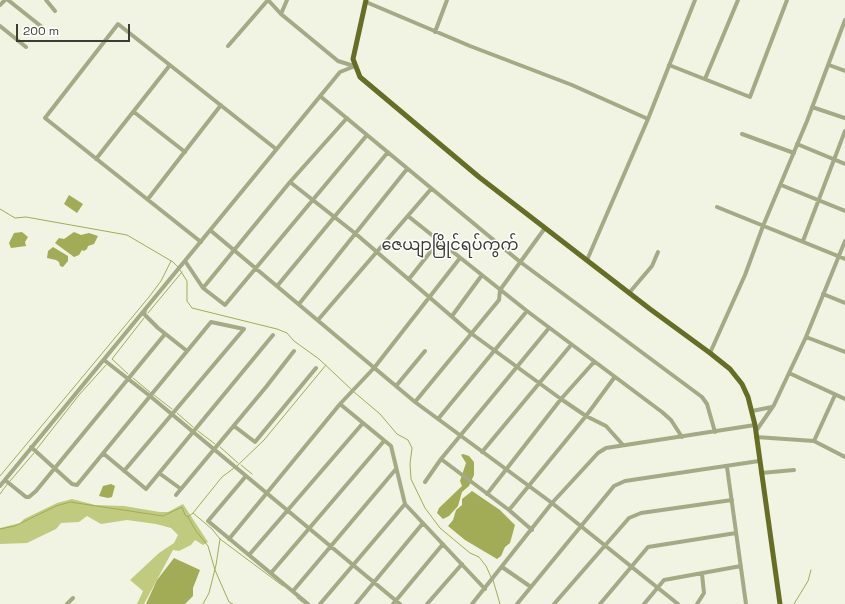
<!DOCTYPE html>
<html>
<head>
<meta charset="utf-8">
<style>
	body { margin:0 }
	#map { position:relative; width:845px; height:604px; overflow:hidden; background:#f1f4e2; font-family:"Space Grotesk",sans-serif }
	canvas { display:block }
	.scale { position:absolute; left:16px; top:24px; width:114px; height:18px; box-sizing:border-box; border:2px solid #3b3c36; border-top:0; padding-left:5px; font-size:12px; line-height:14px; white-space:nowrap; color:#3b3c36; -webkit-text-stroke:3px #fff; paint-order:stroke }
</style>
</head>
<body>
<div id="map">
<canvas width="845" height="604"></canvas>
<div class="scale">200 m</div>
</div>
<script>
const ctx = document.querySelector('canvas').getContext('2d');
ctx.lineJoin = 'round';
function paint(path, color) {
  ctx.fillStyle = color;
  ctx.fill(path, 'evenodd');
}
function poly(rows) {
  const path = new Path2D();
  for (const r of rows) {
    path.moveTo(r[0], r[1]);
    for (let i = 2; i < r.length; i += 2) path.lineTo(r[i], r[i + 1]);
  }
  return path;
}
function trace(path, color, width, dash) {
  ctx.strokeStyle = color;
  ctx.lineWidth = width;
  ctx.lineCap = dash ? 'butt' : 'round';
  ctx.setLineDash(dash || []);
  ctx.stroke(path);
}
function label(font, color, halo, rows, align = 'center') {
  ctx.font = font + ' "Space Grotesk","Noto Sans Myanmar",sans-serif';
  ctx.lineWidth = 3;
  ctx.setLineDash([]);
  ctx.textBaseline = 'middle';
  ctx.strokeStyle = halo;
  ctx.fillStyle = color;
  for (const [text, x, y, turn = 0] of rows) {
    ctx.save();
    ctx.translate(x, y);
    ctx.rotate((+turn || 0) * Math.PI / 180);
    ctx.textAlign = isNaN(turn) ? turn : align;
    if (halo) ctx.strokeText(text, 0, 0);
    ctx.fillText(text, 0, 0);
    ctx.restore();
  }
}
paint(poly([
	[72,499,95,505,124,506,160,512,168,512,183,504,208,542,203,545,195,540,191,545,179,551,173,550,144,604,137,604,143,591,130,580,159,553,174,543,178,535,171,528,156,524,127,520,101,524,87,516,79,522,61,523,56,529,27,543,0,544,0,528,20,523,24,519,57,503]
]), '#c1cb7f');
paint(poly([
	[69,195,83,204,77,213,64,204],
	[22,232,28,237,25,242,26,246,11,248,9,243,14,233],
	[74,232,81,235,89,233,98,236,94,244,88,246,87,249,84,251,82,250,79,255,74,257,55,243,59,238,64,239],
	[53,247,68,256,68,261,63,267,60,266,59,262,56,260,47,258,48,251],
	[463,454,469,456,474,462,474,475,469,486,462,492,458,506,449,516,443,519,437,513,439,508,462,486,460,481,466,463,461,455],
	[111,484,115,486,112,497,108,498,99,496,103,486],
	[472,491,500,510,515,525,510,543,505,547,501,556,497,559,465,540,448,526,453,520,456,510,462,505,462,499],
	[174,558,200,570,193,588,193,596,185,604,146,604,157,580]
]), '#a2ab55');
trace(poly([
	[0,209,15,218,26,217,127,235,173,262,178,267],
	[180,270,187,281,187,301,192,308,277,329,287,333,294,341,319,359,352,390],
	[148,313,182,272],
	[128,374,112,359,144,318],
	[133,378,151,393],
	[354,392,380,414,397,434,408,440,412,448,410,464,411,479,425,508,440,528,470,553,479,557,486,566,491,577],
	[154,395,172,409],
	[177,413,193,427],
	[198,431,215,444],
	[220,447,238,463],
	[36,450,79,395,106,365],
	[241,465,252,474],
	[237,466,264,440,326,365],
	[0,476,149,297,161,281,171,261],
	[10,481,34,453],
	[0,494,8,483],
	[193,513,222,477,234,468],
	[188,517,196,531,208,546,215,570,229,602,233,604],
	[0,529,15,526,56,506,70,502,163,516,182,507,185,515,188,517,193,513,212,529,220,539,283,586],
	[493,580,500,604],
	[297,598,305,604],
	[203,604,209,593,216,565,220,539],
	[794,604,808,581,811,570]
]), '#a2ab55', 1);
trace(poly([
	[8,0,42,27],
	[46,0,55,11],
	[268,0,281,14,338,61,354,66],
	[366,2,470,46,572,85,648,119],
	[0,5,5,0],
	[281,14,287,0],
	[0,26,26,47],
	[435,32,447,0],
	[228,46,268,0],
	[669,65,750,97,787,0],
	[829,65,845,71],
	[705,79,738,0],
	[320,96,519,261,702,397,707,404,715,432],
	[812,107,845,118],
	[134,112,185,152],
	[742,134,794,153],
	[797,144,845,164],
	[96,159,170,65],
	[290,182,356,234,472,334,561,399,586,416,606,426,623,445],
	[781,185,845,211],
	[148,199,221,105],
	[717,207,845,259],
	[408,216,527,311,662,412,671,420,682,437],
	[210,230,415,402,552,503,678,604],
	[803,241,845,131],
	[201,242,45,118,118,24,276,149],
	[587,260,648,119,695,0],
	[185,261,203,288,225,305,367,135],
	[409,279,439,241],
	[278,285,388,152],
	[203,288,290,182,347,118],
	[629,293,652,266,658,252],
	[823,294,845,303],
	[299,304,407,169],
	[145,310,144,314,158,328,187,351],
	[452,316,482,275],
	[318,320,431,189],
	[806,337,845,352],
	[710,353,745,275,763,226,807,121,845,20],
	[104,360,150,396,400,604],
	[789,373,845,399],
	[396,386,425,351],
	[415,402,499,300,500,290,545,228],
	[340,404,391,446,405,504,485,589],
	[752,411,772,407],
	[438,419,527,311],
	[234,426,255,442,316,368],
	[756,431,774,405,789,373,806,337,845,241],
	[756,437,814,441,845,457],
	[814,441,835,395],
	[31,447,72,484,77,485,211,322,244,329,124,471],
	[482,452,571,345],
	[104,454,146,489,273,335],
	[441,459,509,510,532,530],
	[727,467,746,604],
	[159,473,181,489],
	[761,473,794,470],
	[246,476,208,521,308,604],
	[5,480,26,497,29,497,36,491,165,334],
	[425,482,441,459,549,328],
	[0,486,340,72,355,66],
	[487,494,561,399,594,362],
	[176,495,266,387,294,351],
	[509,510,586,416,614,378],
	[229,539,340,404,374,368,460,258],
	[249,555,363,423],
	[502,567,531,587],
	[271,573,384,441],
	[293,591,396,469],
	[67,604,73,598],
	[320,604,405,504],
	[356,604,423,523],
	[393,604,443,544],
	[427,604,462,564],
	[472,604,552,503,598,453,606,448,755,425],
	[517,604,614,486,625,481,759,461],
	[554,604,629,518,641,513,732,500],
	[600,604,648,547,736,533],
	[644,604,664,580,741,566],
	[697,604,704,593,702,574]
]), '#a4aa86', 4);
trace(poly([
	[366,0,353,59,360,77,479,177,650,309,710,353,730,369,742,384,748,397,755,425,780,604]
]), '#666d25', 5);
label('16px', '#3b3c36', '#fff', [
	["ဇေယျာမြိုင်ရပ်ကွက်",450,246]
]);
</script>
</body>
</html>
